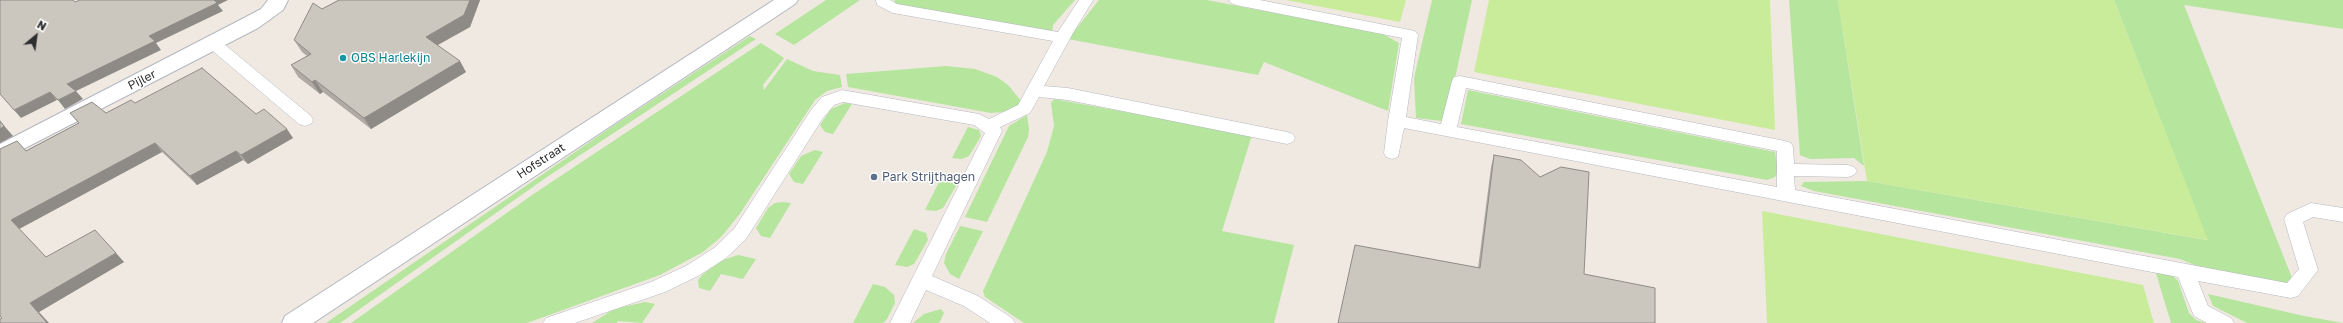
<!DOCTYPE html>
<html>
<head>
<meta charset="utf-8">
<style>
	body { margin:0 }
	#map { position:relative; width:2343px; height:323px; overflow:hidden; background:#efe9e1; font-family:"Golos Text",sans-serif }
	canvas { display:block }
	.north { position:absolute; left:16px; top:16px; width:40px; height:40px; -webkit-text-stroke:3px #fff; paint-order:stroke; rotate:29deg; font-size:11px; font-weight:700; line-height:16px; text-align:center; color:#2e2e2e }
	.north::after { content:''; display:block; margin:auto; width:14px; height:18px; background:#2e2e2e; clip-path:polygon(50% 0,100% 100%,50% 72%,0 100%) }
</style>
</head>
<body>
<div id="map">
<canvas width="2343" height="323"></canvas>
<div class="north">N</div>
</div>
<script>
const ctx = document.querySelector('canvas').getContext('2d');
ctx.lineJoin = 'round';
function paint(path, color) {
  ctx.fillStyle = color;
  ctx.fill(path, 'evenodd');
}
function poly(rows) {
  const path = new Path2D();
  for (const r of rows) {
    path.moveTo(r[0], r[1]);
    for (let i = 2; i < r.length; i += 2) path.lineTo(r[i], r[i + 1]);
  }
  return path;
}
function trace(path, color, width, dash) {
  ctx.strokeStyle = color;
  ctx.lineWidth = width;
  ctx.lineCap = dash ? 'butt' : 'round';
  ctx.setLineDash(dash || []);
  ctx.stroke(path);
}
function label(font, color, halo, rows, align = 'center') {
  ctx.font = font + ' "Golos Text",sans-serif';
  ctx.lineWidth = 3;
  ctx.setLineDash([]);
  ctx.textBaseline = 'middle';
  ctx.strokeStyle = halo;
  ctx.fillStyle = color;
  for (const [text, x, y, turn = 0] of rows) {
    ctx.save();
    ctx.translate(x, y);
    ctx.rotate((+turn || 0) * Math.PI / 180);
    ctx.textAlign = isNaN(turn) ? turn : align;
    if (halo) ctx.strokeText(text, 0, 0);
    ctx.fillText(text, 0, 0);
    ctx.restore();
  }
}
paint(poly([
	[826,0,860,0,794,45,775,34],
	[895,0,1075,0,1053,25,1052,33,893,5],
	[1099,0,1207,0,1383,34,1399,43,1388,111,1264,62,1258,75,1068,39],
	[1432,0,1472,0,1447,115,1442,121,1416,118,1414,78],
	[1789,0,1838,0,1864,166,1854,158,1810,159,1800,155],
	[2114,0,2343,0,2343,29,2184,5,2296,288,2197,266,2180,259,1814,191,1801,186,1804,182,1867,181,2207,240],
	[750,36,756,39,547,177,340,323,326,323,613,126],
	[761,43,784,58,763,85,764,90,787,59,813,71,840,75,842,87,827,91,815,100,739,215,721,237,703,252,660,275,527,323,351,323,535,193],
	[946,66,975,69,997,77,1008,85,1022,102,1016,108,1004,112,991,113,848,87,846,74],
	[1468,90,1775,152,1778,171,1775,177,1767,180,1461,124],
	[1054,99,1252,135,1222,231,1294,245,1274,323,1024,323,985,297,983,291,1047,152,1054,126,1051,103],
	[845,103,852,104,833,134,825,132,820,125,831,109],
	[1027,115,1029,129,1028,137,987,222,965,217,1009,126],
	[968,127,979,130,981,136,969,156,962,159,952,158],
	[815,150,823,152,803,184,794,182,789,174,801,156],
	[942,176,954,179,956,186,943,208,936,211,925,210],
	[783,202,791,203,770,238,761,236,756,228,768,208,775,203],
	[960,226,983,231,959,279,950,274,944,263,946,254],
	[914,229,926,233,928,240,914,264,907,267,895,265],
	[738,255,756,259,743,279,721,274,710,291,699,288,698,280,703,274,723,260],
	[2155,270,2173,276,2178,281,2189,313,2196,320,2206,323,2171,323],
	[873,284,885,287,894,295,895,303,887,319,883,323,853,323],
	[2208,294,2304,316,2343,323,2247,323,2213,306],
	[645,302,655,304,642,323,618,321,617,323,592,323,614,309],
	[941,309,944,313,939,323,913,323,924,314]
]), '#b6e59e');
paint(poly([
	[1286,0,1406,0,1400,22],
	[1489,0,1770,0,1775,130,1474,72],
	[1838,0,2114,0,2208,240,1867,181],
	[1762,211,2143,285,2154,323,1767,323]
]), '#c9ec9a');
const service = poly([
	[876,0,890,0,897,4,1058,32,1079,0,1093,0,1073,33,1044,86,1068,88,1287,132,1293,134,1295,138,1293,142,1287,144,1068,100,1039,97,1030,113,1000,127,1002,131,932,276,978,296,1012,318,1015,323,990,323,964,306,926,290,910,323,890,323,985,133,974,125,843,102,834,105,823,118,746,239,726,258,698,276,665,292,575,323,543,323,546,318,651,282,686,266,714,248,734,229,811,110,822,97,842,90,979,114,989,119,1018,105,1053,41,893,13,877,5,876,0],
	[1229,0,1260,0,1415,31,1418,35,1406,117,1441,124,1452,81,1454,77,1460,76,1785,141,1791,143,1793,147,1794,164,1848,165,1854,167,1857,171,1854,175,1848,177,1794,176,1795,190,2287,283,2299,269,2284,219,2287,214,2311,203,2343,208,2343,222,2313,217,2303,222,2318,270,2298,296,2291,298,2198,281,2208,306,2231,318,2234,323,2207,323,2194,316,2178,277,1404,128,1398,157,1392,159,1386,157,1384,153,1388,121,1402,38,1236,5,1231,3,1229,0],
	[1466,88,1777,151,1777,187,1457,127,1466,88],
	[213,38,218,39,311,116,313,120,311,124,305,126,299,124,208,47,205,43,208,39,213,38]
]);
const minor = poly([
	[268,0,288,0,283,10,258,28,0,161,0,144,244,18,261,9,268,0]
]);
const secondary = poly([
	[774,0,798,0,795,4,313,323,282,323,285,316,774,0]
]);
trace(service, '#b4b7c1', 1);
trace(minor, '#b4b7c1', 2);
trace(secondary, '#b4b7c1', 2);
paint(service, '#fff');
paint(minor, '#fff');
paint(secondary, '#fff');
paint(poly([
	[339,0,480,0,470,27,438,45,466,72,371,129,323,92,320,94,298,77,291,65,307,56,302,52,294,40,322,9],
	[135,103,256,114,293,138,248,164,243,160,197,185,162,152,19,229,46,257,124,262,39,312,2,318,26,151,79,123,70,113,106,113],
	[1494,155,1584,274,1478,268,1491,167]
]), '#afaba4');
paint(poly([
	[213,0,228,0,218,5,223,11,156,43,161,50,74,92,67,84,149,36],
	[470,0,480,0,470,27,432,48,426,37],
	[460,61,466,72,371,129,364,118],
	[315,80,323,92,320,94,312,82],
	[76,91,83,99,65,109,58,100],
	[50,92,57,100,21,118,14,110],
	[0,121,13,136,0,143],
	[287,129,293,138,248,164,241,155],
	[155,143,162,152,19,229,11,220],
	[236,151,243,160,197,185,190,176],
	[116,253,124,262,39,312,49,323,47,323,30,303]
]), '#8e8b86');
const building = poly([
	[0,0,73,0,75,2,80,0,214,0,217,3,149,36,155,41,67,84,76,91,58,100,50,92,14,110,0,94,0,0],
	[339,0,470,0,464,15,426,37,460,61,364,118,315,80,312,82,291,65,311,54,294,40,313,3,322,9,339,0],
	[202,68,256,114,264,109,287,129,241,155,236,151,190,176,155,143,11,220,46,257,95,230,116,253,30,303,47,323,0,323,0,319,2,318,0,316,0,149,17,141,26,151,79,123,70,113,92,102,106,113,131,100,135,103,202,68],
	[0,121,4,126,0,129,0,121],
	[1494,155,1521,160,1540,177,1561,167,1589,172,1584,274,1655,288,1655,323,1338,323,1355,245,1480,268,1494,155]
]);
paint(building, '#cbc7bf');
trace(building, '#8e8b86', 1);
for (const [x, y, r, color] of [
	[343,58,4,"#0f9aa8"],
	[874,177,4,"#5c6f8a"]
]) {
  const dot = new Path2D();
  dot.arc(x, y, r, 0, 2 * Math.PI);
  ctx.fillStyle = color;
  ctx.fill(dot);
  trace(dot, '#fff', 1.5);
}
label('12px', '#0d838f', '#fff', [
	["OBS Harlekijn",351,58]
], 'left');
label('12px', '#2e2e2e', '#fff', [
	["Pijler",142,80,-27],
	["Hofstraat",541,161,-33]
]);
label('12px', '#4e5e75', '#fff', [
	["Park Strijthagen",882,177]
], 'left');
</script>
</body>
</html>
